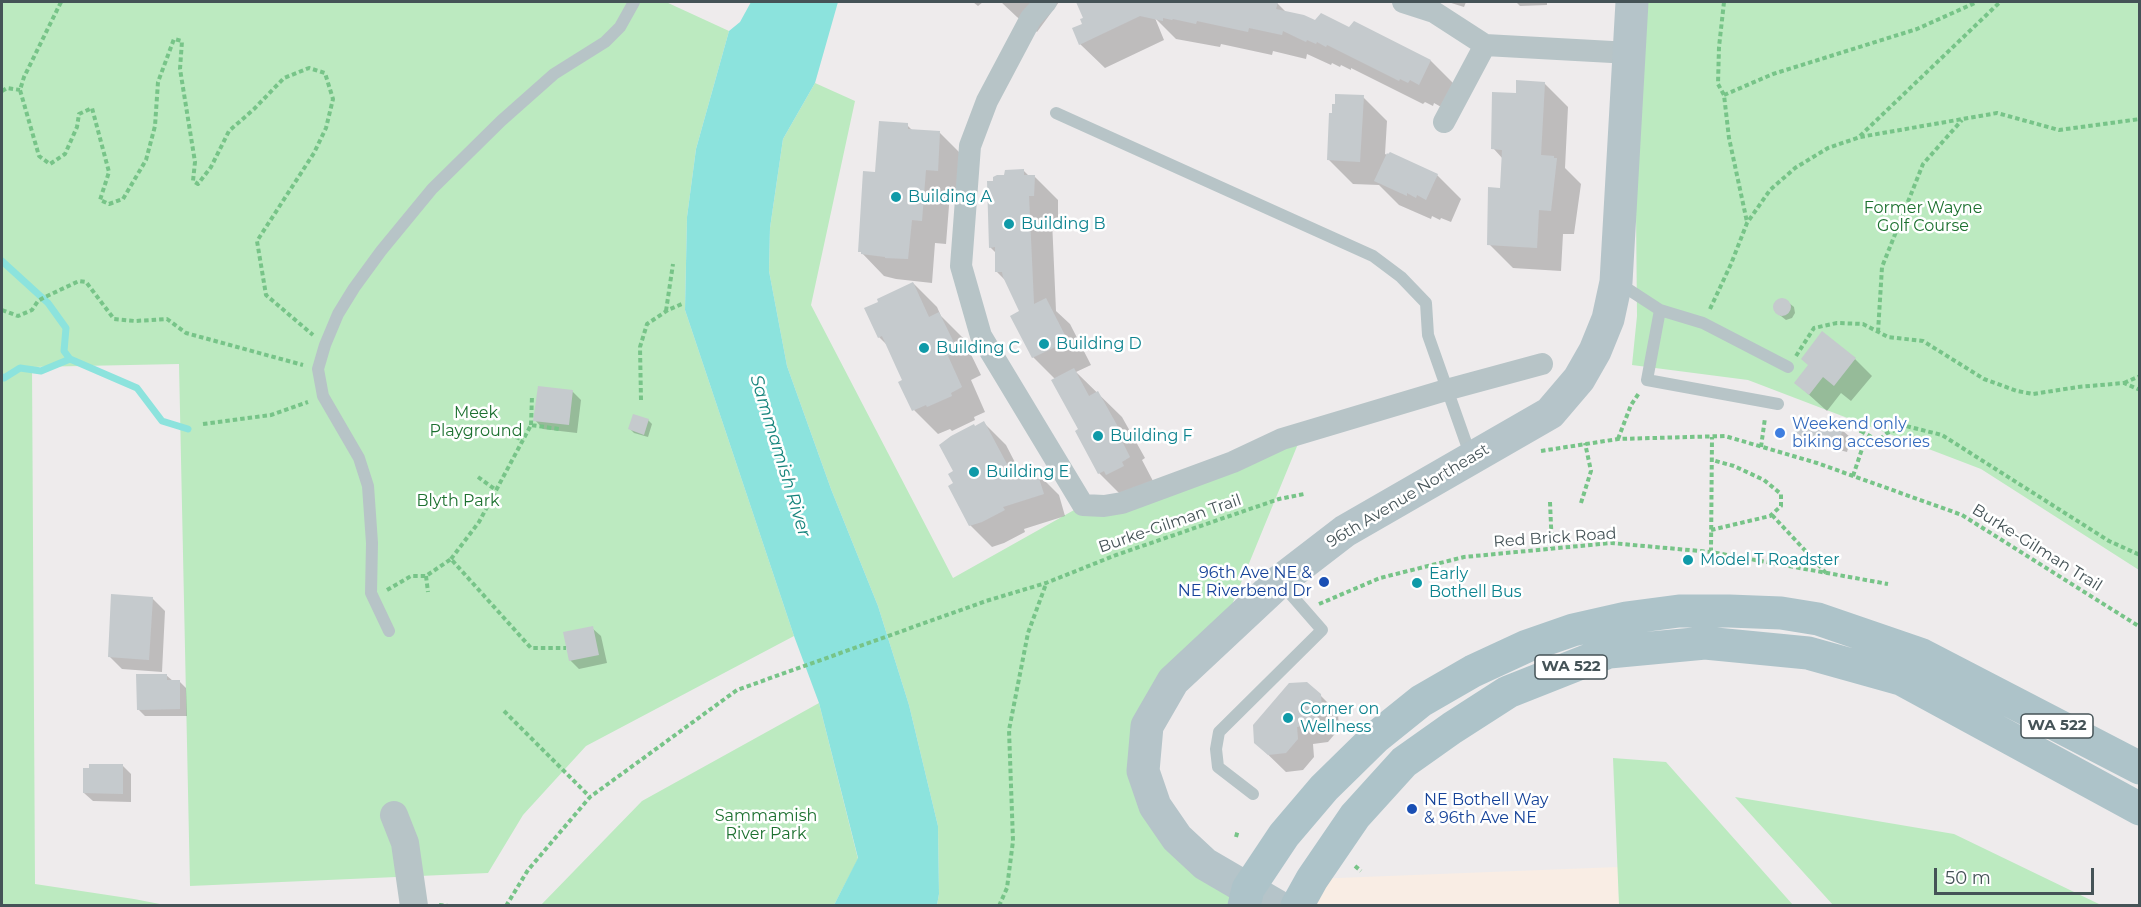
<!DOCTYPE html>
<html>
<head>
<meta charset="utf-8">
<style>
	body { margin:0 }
	#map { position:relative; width:2141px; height:907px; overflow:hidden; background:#eeebec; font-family:Montserrat,sans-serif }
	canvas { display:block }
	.frame { position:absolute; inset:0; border:3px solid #455357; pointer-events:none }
	.scale { position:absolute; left:1934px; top:868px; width:160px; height:27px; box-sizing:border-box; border:3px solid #455357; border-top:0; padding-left:8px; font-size:18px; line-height:21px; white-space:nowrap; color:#455357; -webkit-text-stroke:4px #fff; paint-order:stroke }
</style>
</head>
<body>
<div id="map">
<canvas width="2141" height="907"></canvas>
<div class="frame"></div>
<div class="scale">50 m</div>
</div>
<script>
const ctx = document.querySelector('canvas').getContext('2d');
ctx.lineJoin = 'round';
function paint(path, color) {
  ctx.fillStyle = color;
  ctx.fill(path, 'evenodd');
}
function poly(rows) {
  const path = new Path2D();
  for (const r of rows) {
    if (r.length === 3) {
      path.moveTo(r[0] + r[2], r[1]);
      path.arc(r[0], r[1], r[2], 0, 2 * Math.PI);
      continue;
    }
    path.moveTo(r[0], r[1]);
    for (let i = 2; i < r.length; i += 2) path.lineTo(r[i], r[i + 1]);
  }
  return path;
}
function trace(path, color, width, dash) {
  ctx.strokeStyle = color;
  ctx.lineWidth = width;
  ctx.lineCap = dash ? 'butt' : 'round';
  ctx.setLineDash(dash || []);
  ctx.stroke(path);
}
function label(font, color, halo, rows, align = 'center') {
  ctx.font = font + ' Montserrat,sans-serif';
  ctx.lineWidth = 5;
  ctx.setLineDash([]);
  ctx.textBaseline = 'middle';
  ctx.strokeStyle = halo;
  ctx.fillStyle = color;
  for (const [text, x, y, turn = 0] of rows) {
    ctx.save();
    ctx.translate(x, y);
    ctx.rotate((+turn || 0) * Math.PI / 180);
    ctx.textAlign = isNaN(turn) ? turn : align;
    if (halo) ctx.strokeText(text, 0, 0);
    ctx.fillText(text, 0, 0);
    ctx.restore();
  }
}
paint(poly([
	[1618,867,1619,905,1297,906,1312,879]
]), '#f9ede4');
paint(poly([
	[2,2,666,2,729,31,696,149,687,217,685,310,794,636,586,746,523,815,488,873,190,886,179,364,32,367,35,884,134,899,165,905,2,906],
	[1634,2,2139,2,2139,570,1981,469,1748,380,1632,365,1637,316],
	[815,83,855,101,811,305,953,578,1083,505,1300,439,1218,639,1173,681,1143,771,1244,905,937,905,939,894,938,826,909,705,878,606,831,489,787,366,769,271,770,228,783,139],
	[819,703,858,859,834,905,540,906,642,801],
	[1613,758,1666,762,1793,905,1619,905],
	[1735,797,1954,834,2101,905,1833,905]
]), '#bceac0');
paint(poly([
	[751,2,838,2,815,83,783,139,770,228,769,271,787,366,831,489,878,606,909,705,938,826,939,894,937,905,834,905,858,858,819,703,794,636,685,310,687,217,696,149,729,31,740,22]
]), '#8ce3dd');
paint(poly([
	[973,2,983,2,978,6],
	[1001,2,1059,2,1037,32,1017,17],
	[1084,2,1146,2,1152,13,1154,2,1245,2,1256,4,1257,2,1276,2,1287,13,1315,22,1349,28,1431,61,1455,85,1443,108,1434,103,1433,106,1425,102,1423,104,1351,68,1351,70,1341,65,1340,67,1332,63,1331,65,1307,54,1306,59,1273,51,1272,55,1221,44,1220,47,1176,39,1155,18,1164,40,1105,68,1080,44,1085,19,1078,4],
	[1448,2,1466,2,1464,7],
	[1516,2,1547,2,1547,5,1520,6],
	[1544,83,1568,107,1565,168,1581,184,1574,234,1563,234,1561,271,1513,268,1489,244,1502,189,1503,159,1493,148,1517,95],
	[1363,97,1387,121,1385,154,1437,175,1461,199,1451,222,1441,218,1440,220,1432,216,1431,219,1399,205,1379,185,1353,184,1329,160],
	[907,125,913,131,940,133,964,157,961,194,950,193,946,244,935,243,932,283,896,279,884,276,860,251,876,174],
	[1023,170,1029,176,1034,176,1058,200,1058,219,1052,220,1056,311,1070,324,1091,365,1076,372,1122,417,1145,458,1142,460,1153,481,1123,497,1099,473,1055,379,1033,357,1021,312,1006,281,997,272,996,253,990,247,995,182],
	[913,283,937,307,941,316,963,338,981,375,971,380,985,412,974,417,975,420,952,431,950,429,938,434,914,410,900,382,904,381,887,345,879,337],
	[1784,299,1794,307,1795,313,1792,318,1786,320,1776,312,1774,306,1778,300],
	[1855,359,1872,376,1851,401,1841,393,1827,411,1796,383],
	[572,391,581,400,577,433,543,429,535,420],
	[648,420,652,424,648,437,634,433,630,429],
	[984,423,1006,445,1023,478,1037,473,1059,495,1065,516,1024,529,1025,532,1004,543,992,547,970,525,955,484,955,472,975,428],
	[1842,430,1851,438,1847,452,1805,441,1797,432],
	[152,598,165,611,162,672,122,669,109,656],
	[592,628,601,636,607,663,579,669,570,660],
	[166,675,173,681,179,681,186,688,187,716,145,716,138,709],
	[1320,695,1338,713,1339,729,1328,742,1313,744,1314,757,1303,770,1286,772,1255,742],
	[123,766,131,774,131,802,93,801,84,793],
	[1463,904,1529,904,1531,906,1463,906]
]), '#0003');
trace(poly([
	[2,261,48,303,66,328,64,351,70,359,137,388,162,421,188,429],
	[2,377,4,378,20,368,41,371,70,359]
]), '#8ce3dd', 7);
paint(poly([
	[1076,2,1278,2,1276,9,1304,15,1315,20,1321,13,1349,27,1354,21,1431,60,1419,85,1410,80,1408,83,1400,79,1399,81,1327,45,1326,47,1317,42,1316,44,1307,40,1306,42,1283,31,1282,35,1249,28,1248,32,1197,21,1196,24,1173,19,1172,20,1163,18,1163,21,1140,16,1079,45,1072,28,1082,24,1080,19,1083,18],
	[1516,80,1545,82,1541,155,1554,156,1554,158,1557,158,1551,211,1539,210,1537,248,1487,245,1488,187,1500,188,1502,150,1491,149,1492,92,1516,93],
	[1335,94,1364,95,1360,162,1327,160,1329,113,1332,113,1332,104,1335,104],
	[879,121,908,123,908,129,940,131,938,171,926,170,922,221,912,220,908,259,885,258,885,257,861,254,861,252,858,252,863,171,875,172],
	[1390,152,1438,174,1426,200,1417,195,1416,198,1407,193,1407,196,1374,181,1387,153,1388,154],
	[1024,169,1024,175,1035,175,1034,196,1029,196,1034,304,1046,298,1068,341,1032,358,1010,316,1019,311,1003,277,1002,272,995,272,995,247,989,248,987,181,993,181,993,177,997,175,1004,175,1005,170],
	[913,282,929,317,939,312,958,351,948,356,962,387,951,393,952,396,927,407,926,405,912,411,898,382,902,380,896,367,882,336,878,338,864,308,878,302,877,299],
	[1782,307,9],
	[1822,331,1856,358,1834,386,1823,377,1809,395,1794,383,1808,365,1801,359],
	[1074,368,1089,396,1098,391,1122,434,1119,435,1130,457,1122,462,1124,466,1106,475,1104,471,1098,474,1075,431,1078,429,1051,380],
	[538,386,573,390,569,425,533,421],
	[633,414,649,419,644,435,628,429],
	[1800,416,1843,428,1838,445,1795,433],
	[984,421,1015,479,1037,472,1044,494,1003,507,1005,510,982,522,969,526,948,486,953,483,948,474,953,471,939,445,951,436,974,424,975,426],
	[111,594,153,597,149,660,108,657],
	[593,626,599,655,569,661,563,632],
	[136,674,167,674,167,680,180,680,180,709,137,710],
	[1307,682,1321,694,1322,711,1310,725,1297,727,1298,739,1286,753,1268,755,1254,743,1253,725,1289,683],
	[89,764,123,764,123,794,83,793,83,768,89,768]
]), '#c5cacd');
trace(poly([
	[61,2,24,77,20,90,39,156,50,164,65,154,77,127,79,114,92,108,109,172,100,200,109,204,123,199,146,160,155,126,158,82,174,39,182,41,180,69,195,162,193,181,198,184,211,167,229,131,254,109,284,78,309,68,325,73,333,99,326,128,314,153,257,241,266,295,313,335],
	[1724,2,1719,47,1718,84,1724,95,1729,138,1747,222],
	[2,91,7,88,20,90],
	[1724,95,1773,74,1917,29,1977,2],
	[1860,136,2000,2],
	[1710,309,1731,264,1747,223,1770,190,1795,168,1828,148,1860,137,1997,113,2059,130,2140,119],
	[2,310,18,316,32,310,38,301,45,297,79,281,86,282,114,319,135,321,167,319,186,333,303,365],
	[666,311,673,264],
	[1878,332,1882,267,1923,164,1962,120],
	[1796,356,1814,328,1837,323,1863,324,1888,337,1923,341,1984,379,2017,391,2033,394,2078,387,2124,383,2140,390],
	[2124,383,2140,376],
	[641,400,640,347,647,324,668,310,682,304],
	[203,424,271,415,308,402],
	[531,425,532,396],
	[502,431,523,440],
	[1861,431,1878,441,1887,433,1906,426,1942,435,2109,541,2140,555],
	[1618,439,1631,405,1639,393],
	[1761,447,1765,418],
	[1541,451,1618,439,1725,436,1817,463,1962,515,2140,627],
	[1853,476,1863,446,1861,431],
	[478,477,496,490],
	[1550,502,1552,548],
	[1581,503,1591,471,1585,443],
	[1772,515,1826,573],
	[1711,530,1770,516,1781,506,1781,494,1764,480,1734,466,1712,460],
	[1711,552,1712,437],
	[451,559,479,522,531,425,559,429],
	[426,576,428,592],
	[387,590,411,576,426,576,451,559,531,648,566,648],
	[1319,604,1380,578,1464,557,1611,543,1711,552,1888,584],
	[504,711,590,797],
	[1236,837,1238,830],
	[1355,866,1361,871],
	[439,905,448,906],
	[506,906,528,870,590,797,737,690,986,601,1046,583,1116,555,1279,499,1304,494],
	[999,906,1007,888,1013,841,1009,730,1028,633,1046,584]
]), '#77c488', 4, [4.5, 3]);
trace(poly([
	[1056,113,1373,256,1401,277,1426,303,1428,335,1471,457],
	[1617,282,1660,310,1647,380,1778,404],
	[1660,310,1703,323,1788,367],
	[389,631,371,593,372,543,368,486,359,458,323,396,318,369,325,345,338,314,354,288,381,251,432,189,501,121,554,74,605,42,620,27,634,2],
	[1253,794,1218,767,1216,749,1219,732,1322,630,1280,582]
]), '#b7c4c7', 12);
trace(poly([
	[1046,2,1031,18,987,101,970,146,961,266,981,336,1083,505,1104,506,1122,503,1233,462,1282,439,1446,390,1542,364],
	[1403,2,1434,12,1485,45,1630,53],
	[1444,122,1485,45]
]), '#b7c4c7', 22);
trace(poly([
	[394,815,405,843,414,906]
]), '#b7c4c7', 28);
trace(poly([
	[1277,906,1205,864,1177,838,1155,806,1143,771,1147,726,1173,681,1280,581,1345,531,1550,413,1579,379,1595,351,1608,319,1616,282,1632,2]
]), '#b5c4c9', 33);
trace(poly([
	[1244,906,1248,889,1284,835,1324,788,1375,738,1421,701,1473,671,1527,646,1573,630,1626,618,1679,611,1729,611,1781,613,1818,619,1920,654,2140,768],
	[1297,906,1312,879,1355,816,1404,762,1452,728,1508,692,1609,652,1705,643,1808,653,1901,679,2140,809]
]), '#adc3c9', 33);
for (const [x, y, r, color] of [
	[896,197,6,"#0f9aa8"],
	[1009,224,6,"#0f9aa8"],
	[1044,344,6,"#0f9aa8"],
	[924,348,6,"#0f9aa8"],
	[1780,433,6,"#3f7fe0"],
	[1098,436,6,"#0f9aa8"],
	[974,472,6,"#0f9aa8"],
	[1688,560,6,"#0f9aa8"],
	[1324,582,6,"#1a4fb4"],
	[1417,583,6,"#0f9aa8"],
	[1288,718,6,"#0f9aa8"],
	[1412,809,6,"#1a4fb4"]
]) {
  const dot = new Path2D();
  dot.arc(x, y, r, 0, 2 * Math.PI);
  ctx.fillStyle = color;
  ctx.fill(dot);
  trace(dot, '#fff', 2);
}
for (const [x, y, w] of [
	[1571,667,72],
	[2057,726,72]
]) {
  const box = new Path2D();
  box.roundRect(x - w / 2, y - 12, w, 24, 4.5);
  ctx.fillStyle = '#fff';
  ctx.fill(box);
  trace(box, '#455357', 1.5);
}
label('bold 15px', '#455357', null, [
	["WA 522",1571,667],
	["WA 522",2057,726]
]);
label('16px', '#0d838f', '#fff', [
	["Building A",908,197],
	["Building B",1021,224],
	["Building D",1056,344],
	["Building C",936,348],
	["Building F",1110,436],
	["Building E",986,472],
	["Model T Roadster",1700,560],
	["Early",1429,574],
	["Bothell Bus",1429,592],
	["Corner on",1300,709],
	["Wellness",1300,727]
], 'left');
label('16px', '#1d7130', '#fff', [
	["Former Wayne",1923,208],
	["Golf Course",1923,226],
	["Meek",476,413],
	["Playground",476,431],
	["Blyth Park",458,501],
	["Sammamish",766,816],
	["River Park",766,834]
]);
label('16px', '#366cbe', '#fff', [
	["Weekend only",1792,424],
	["biking accesories",1792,442]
], 'left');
label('16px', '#455357', '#fff', [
	["96th Avenue Northeast",1408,496,-31],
	["Burke-Gilman Trail",1170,524,-19],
	["Red Brick Road",1555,538,-4],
	["Burke-Gilman Trail",2037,548,32]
]);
label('16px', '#164399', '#fff', [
	["96th Ave NE &",1312,573],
	["NE Riverbend Dr",1312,591],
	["NE Bothell Way",1424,800,"left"],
	["& 96th Ave NE",1424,818,"left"]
], 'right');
label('italic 18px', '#16847c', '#fff', [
	["Sammamish River",780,456,73]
]);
</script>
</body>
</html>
